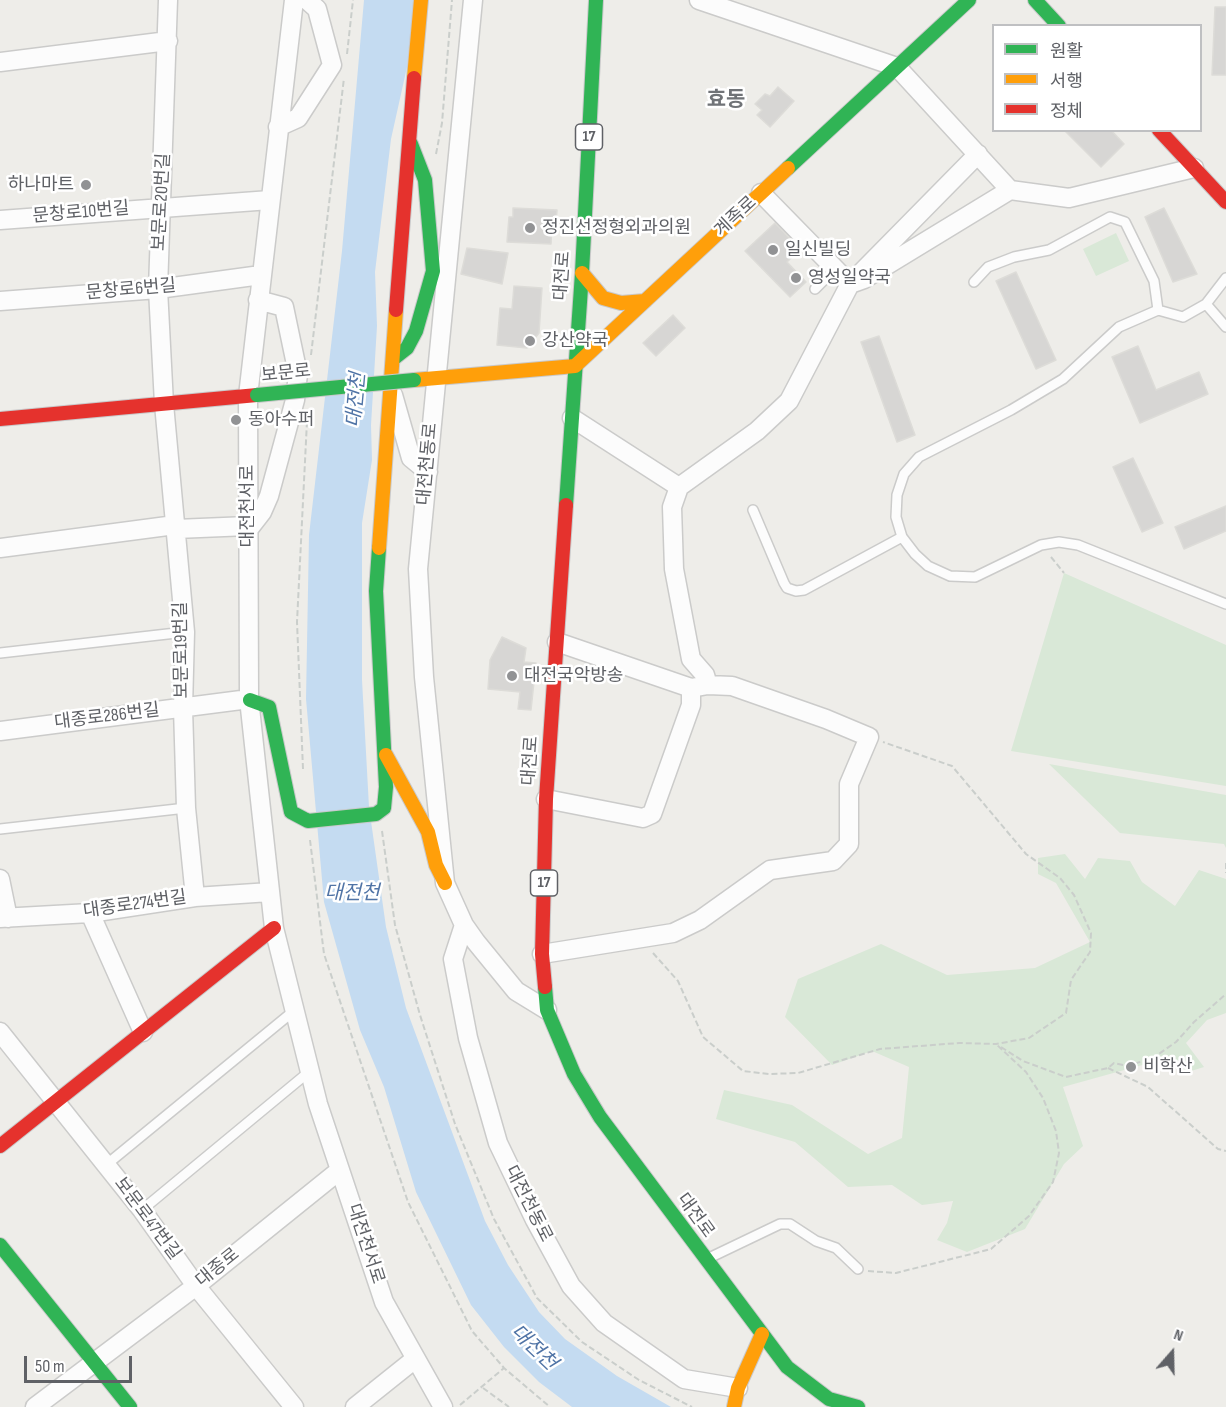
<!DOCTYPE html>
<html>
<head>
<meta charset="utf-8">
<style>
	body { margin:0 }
	#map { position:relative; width:1226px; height:1407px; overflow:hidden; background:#eeede9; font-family:"Sofia Sans Condensed","Noto Sans KR",sans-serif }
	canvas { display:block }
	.legend { position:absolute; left:992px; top:24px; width:210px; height:108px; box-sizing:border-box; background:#fff; border:2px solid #bfc0c2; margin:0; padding:8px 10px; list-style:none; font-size:18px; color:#5f6166 }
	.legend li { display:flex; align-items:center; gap:12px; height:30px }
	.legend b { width:30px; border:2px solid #bfc0c2 }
	.north { position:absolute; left:1142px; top:1323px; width:60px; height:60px; -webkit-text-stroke:4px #fff; paint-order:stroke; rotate:20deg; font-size:16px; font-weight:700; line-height:24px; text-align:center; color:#5f6166 }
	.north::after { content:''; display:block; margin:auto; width:21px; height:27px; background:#5f6166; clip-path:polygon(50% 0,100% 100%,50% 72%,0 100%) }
	.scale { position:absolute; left:24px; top:1356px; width:108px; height:27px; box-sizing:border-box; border:3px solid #5f6166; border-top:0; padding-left:8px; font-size:18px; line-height:21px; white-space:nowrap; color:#5f6166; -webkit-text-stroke:4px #fff; paint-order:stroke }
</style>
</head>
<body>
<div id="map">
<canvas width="1226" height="1407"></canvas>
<ul class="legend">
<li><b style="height:8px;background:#30b455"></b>원활</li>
<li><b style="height:8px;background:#ff9f0a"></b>서행</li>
<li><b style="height:8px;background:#e5322d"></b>정체</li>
</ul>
<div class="north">N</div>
<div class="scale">50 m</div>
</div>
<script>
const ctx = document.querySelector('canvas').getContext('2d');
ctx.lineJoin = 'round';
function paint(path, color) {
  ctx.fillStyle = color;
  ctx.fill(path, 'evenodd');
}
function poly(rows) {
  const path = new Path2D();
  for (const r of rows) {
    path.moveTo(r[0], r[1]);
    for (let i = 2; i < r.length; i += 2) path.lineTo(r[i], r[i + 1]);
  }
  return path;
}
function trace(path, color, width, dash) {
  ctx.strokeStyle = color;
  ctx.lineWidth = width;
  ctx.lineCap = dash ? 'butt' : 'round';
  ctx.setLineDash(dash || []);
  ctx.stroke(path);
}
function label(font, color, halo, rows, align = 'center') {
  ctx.font = font + ' "Sofia Sans Condensed","Noto Sans KR",sans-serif';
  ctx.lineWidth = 5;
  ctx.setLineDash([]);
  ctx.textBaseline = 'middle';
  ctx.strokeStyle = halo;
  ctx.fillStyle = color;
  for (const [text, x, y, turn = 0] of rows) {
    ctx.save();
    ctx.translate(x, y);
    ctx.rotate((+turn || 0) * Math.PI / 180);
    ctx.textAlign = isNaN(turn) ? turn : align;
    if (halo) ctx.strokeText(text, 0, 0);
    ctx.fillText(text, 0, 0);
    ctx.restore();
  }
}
paint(poly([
	[1116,233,1129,261,1096,276,1083,249],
	[1064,573,1226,645,1226,786,1011,751],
	[1049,764,1226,795,1226,848,1224,844,1120,833],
	[1065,854,1085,879,1098,858,1130,861,1142,882,1175,906,1199,870,1226,879,1226,1013,1207,1020,1186,1043,1204,1067,1188,1072,1153,1062,1063,1087,1083,1146,1064,1164,1025,1229,967,1252,937,1240,947,1223,953,1201,922,1205,892,1185,848,1187,795,1142,716,1119,724,1090,792,1105,868,1154,902,1138,909,1067,872,1051,832,1065,785,1017,798,979,881,944,947,975,1035,968,1090,942,1056,883,1038,874,1038,858]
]), '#d9e8d7');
paint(poly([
	[364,0,414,0,407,67,391,139,375,272,377,326,371,425,372,460,362,523,362,680,369,807,386,927,406,1008,485,1221,508,1265,539,1312,565,1339,617,1376,671,1407,572,1407,539,1382,504,1347,471,1305,416,1192,384,1087,360,1030,324,902,306,699,309,535,342,251]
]), '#c4dbf1');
const building = poly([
	[1215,7,1226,7,1226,75,1212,75,1215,7],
	[778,87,794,101,770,127,757,115,762,110,755,104,765,94,770,96,778,87],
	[1064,130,1111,130,1124,144,1101,167,1064,130],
	[513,208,557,210,556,223,552,223,551,244,507,242,509,217,513,217,513,208],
	[1164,208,1197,274,1173,282,1145,217,1164,208],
	[775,223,800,249,787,262,806,282,790,297,745,251,775,223],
	[467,248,508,253,502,284,461,274,467,248],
	[1016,272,1056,360,1036,369,996,281,1016,272],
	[514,286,542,288,539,333,527,348,497,345,500,308,512,309,514,286],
	[673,315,685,328,656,356,643,343,673,315],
	[879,336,915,435,897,442,861,342,879,336],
	[1138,346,1156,390,1199,372,1208,394,1140,423,1112,357,1138,346],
	[1133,458,1163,523,1142,532,1113,467,1133,458],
	[1226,506,1226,531,1184,549,1175,527,1226,506],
	[502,637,526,648,524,662,536,663,531,710,518,709,520,692,488,689,490,660,502,637]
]);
paint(building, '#d7d6d4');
trace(building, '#dddcd8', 1.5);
const lane = poly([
	[1226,278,1206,304,1183,317,1158,310,1119,327,1063,379,1011,410,919,457,904,474,897,495,896,517,902,537,915,554,928,566,950,576,975,577,1041,545,1059,542,1078,545,1226,604],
	[974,282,988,267,1014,257,1049,250,1110,217,1125,222,1154,281,1158,310],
	[815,289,835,269],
	[1206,304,1226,327],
	[753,510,784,583,787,588,796,591,804,590,902,537],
	[0,653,185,632],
	[0,829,186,808],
	[106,1165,295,1010],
	[142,1210,310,1071],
	[709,1258,780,1224,790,1224,816,1241,836,1248,858,1269]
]);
const street = poly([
	[168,0,158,289,164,404,185,632,183,708,186,808,195,897],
	[294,0,248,396,249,699,274,928,318,1104,384,1302,443,1407],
	[473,0,418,569,424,677,445,883,464,925,476,942,516,991,547,1010],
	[699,0,897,67,1010,190],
	[0,62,168,41],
	[278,127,298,118,332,65,317,9,307,0],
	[761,193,850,284,978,154],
	[0,220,270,200],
	[0,301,158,289,261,275],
	[393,395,411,458,428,472],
	[572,418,679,487],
	[176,529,248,526],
	[248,530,262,512,269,496,295,400,298,374,284,307,258,300],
	[0,548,175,525],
	[708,685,705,675,691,659,674,569,672,507,679,487,757,431,789,401,850,284,864,279,1010,190,1069,198,1194,168],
	[0,731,249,699],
	[546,799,643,818,652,814,691,705,691,688],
	[0,879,8,918],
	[90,913,143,1032],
	[0,918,90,913,195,897,270,892],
	[464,925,453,959,468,1038,498,1143,535,1220,571,1286,604,1323,684,1379,738,1388],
	[542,954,673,933,700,920,770,870,833,861,849,844,849,784,869,737,826,719,732,686,708,685,691,688,557,642],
	[0,1032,142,1210,196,1286,294,1407],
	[35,1407,196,1286,340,1170],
	[355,1407,415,1359]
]);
const fast = poly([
	[1035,0,1059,26],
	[788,168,969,0],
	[393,359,407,348,416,331,433,271,425,180,411,144],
	[566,505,582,273,596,0],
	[250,700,269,707,291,812,308,821,376,814,384,808,386,787,376,591,379,548],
	[545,987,547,1010,574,1074,600,1117,787,1367,829,1399,858,1407],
	[0,1245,130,1407]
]);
const slow = poly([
	[414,78,421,0],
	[582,273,603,298,621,303,645,301],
	[414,380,575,366,788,168],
	[379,548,396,310],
	[386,755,428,832,436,865,445,883],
	[734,1407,738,1388,762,1334]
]);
const jam = poly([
	[1159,130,1226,202],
	[396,310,414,78],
	[0,419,257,395],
	[545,987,542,954,546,799,566,505],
	[0,1146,274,928]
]);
trace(lane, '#cbcbca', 12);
trace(street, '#cbcbca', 21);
trace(fast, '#c9c9ca', 16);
trace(slow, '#c9c9ca', 16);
trace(jam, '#c9c9ca', 16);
trace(poly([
	[347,54,353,0],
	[436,154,442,123,452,0],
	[311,355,344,78],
	[1051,557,1064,573],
	[303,769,297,622,307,421],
	[382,831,395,925,420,1015,455,1124,494,1219,537,1298,582,1342,639,1380,692,1407],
	[310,840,324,954,408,1202,472,1331,504,1368,550,1407],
	[1226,863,1226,873],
	[653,953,678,981,703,1037,743,1071,769,1074,798,1073,880,1049,959,1043,996,1044,1029,1038,1066,1013,1071,980,1090,952,1091,933,1074,895,1060,878,1026,854,952,766,883,742],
	[1001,1047,1023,1061,1066,1077,1108,1068,1114,1063,1127,1066,1153,1058,1176,1042,1194,1022,1226,994],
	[1108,1068,1148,1087,1218,1149,1226,1151],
	[868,1271,896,1273,991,1249,1029,1216,1053,1182,1059,1153,1056,1131,1043,1098,1026,1072,996,1044],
	[483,1388,509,1407],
	[460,1405,504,1368]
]), '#cacecb', 2, [6, 3]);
trace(lane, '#fcfcfc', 9);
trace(street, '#fcfcfc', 18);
trace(fast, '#30b455', 14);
trace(slow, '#ff9f0a', 14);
trace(jam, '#e5322d', 14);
const fastBridge = poly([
	[257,395,414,380]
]);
trace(fastBridge, '#c9c9ca', 16, []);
trace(fastBridge, '#30b455', 14);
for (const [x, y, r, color] of [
	[86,185,6,"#919294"],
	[530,228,6,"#919294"],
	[773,250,6,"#919294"],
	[796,278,6,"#919294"],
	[530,341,6,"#919294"],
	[236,420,6,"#919294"],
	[512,676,6,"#919294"],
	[1131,1067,6,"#919294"]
]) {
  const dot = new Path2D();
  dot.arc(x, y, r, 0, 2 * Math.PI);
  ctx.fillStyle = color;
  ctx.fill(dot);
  trace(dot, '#fff', 2);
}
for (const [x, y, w] of [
	[589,137,27],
	[544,883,27]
]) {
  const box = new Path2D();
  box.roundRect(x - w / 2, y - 13, w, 26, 4.5);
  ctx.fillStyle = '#fff';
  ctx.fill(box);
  trace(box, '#5f6166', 1.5);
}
label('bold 16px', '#5f6166', null, [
	["17",589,137],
	["17",544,883]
]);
label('18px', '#5f6166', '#fff', [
	["하나마트",74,185,"right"],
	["정진선정형외과의원",542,228],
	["일신빌딩",785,250],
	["영성일약국",808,278],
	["강산약국",542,341],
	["동아수퍼",248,420],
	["대전국악방송",524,676],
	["비학산",1143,1067]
], 'left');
label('18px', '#5f6166', '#fff', [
	["보문로20번길",162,202,-87],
	["문창로10번길",81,213,-5],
	["계족로",736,217,-43],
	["대전로",563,276,-86],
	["문창로6번길",131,290,-5],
	["보문로",286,374,-6],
	["대전천동로",428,464,-85],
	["대전천서로",248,506,-90],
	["보문로19번길",182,650,-91],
	["대종로286번길",107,717,-7],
	["대전로",531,761,-86],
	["대종로274번길",135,905,-8],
	["대전천동로",528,1204,63],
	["대전로",695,1216,54],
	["보문로47번길",147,1219,53],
	["대전천서로",365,1244,72],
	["대종로",218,1268,-39]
]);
label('italic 20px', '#5074a6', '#fff', [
	["대전천",357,400,-85],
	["대전천",352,894],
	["대전천",533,1348,44]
]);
label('bold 21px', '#707377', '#fff', [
	["효동",726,101]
]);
</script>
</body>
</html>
